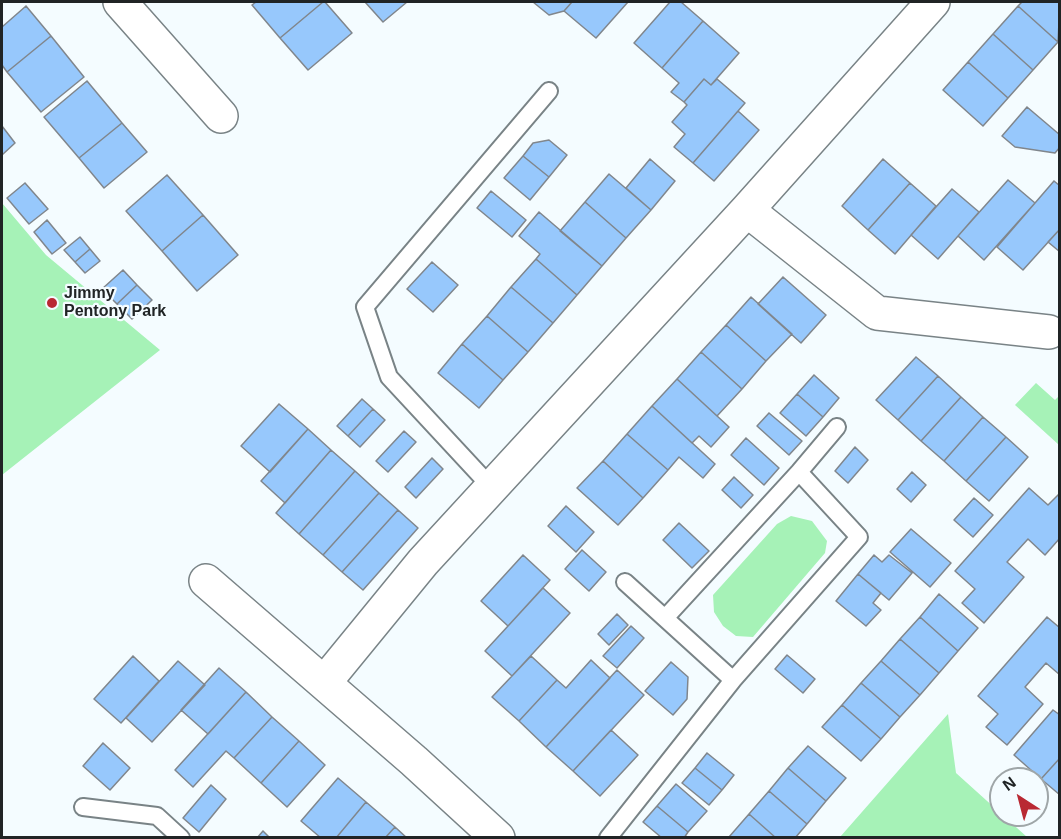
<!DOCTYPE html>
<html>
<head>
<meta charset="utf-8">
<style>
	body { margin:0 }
	#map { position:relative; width:1061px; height:839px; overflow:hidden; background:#f4fcff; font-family:Arial,sans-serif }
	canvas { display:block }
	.frame { position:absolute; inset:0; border:3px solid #202425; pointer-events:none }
	.north { position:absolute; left:989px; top:767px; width:60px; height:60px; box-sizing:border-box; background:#f4fcff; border:2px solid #9fa6a8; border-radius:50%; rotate:324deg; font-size:16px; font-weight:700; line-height:24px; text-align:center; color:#202425 }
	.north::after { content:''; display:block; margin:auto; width:21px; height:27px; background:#b92933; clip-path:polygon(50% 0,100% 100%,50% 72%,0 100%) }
</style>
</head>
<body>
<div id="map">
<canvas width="1061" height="839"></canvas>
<div class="frame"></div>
<div class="north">N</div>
</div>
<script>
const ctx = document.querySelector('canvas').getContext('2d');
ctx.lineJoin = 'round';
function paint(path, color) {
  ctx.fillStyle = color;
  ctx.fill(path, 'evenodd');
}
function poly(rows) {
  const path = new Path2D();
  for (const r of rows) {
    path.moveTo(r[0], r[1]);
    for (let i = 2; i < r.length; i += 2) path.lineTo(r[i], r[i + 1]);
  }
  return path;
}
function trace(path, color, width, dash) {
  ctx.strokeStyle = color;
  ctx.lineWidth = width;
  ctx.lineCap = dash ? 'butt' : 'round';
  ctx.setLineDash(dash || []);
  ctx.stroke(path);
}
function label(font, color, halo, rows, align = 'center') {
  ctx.font = font + ' Arial,sans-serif';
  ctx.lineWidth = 4.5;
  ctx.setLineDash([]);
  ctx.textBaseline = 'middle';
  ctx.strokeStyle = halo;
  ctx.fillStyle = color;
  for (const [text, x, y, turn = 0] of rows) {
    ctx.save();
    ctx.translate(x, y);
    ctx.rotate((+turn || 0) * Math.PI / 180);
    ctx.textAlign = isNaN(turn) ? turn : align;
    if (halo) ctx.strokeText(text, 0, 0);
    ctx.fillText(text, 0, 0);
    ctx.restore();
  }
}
paint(poly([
	[2,203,46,255,160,350,2,475],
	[1036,383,1055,400,1059,396,1059,445,1015,405],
	[791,516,812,521,827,541,825,553,753,637,736,636,723,626,714,612,713,595,777,524],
	[948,714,956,773,1027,837,840,837]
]), '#a6f2b7');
const building = poly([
	[256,2,323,2,280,38,252,5,256,2],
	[323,2,325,2,352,33,308,70,280,38,323,2],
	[365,2,407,2,383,22,365,2],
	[533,2,572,2,564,11,549,15,533,2],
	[572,2,628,2,596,38,564,11,572,2],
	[670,2,681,2,703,21,662,68,634,43,670,2],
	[1022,2,1060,2,1058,42,1018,6,1022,2],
	[26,6,51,36,7,72,2,65,2,27,26,6],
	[1018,6,1058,42,1033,70,993,34,1018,6],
	[703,21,739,53,711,85,704,79,684,102,671,92,679,83,662,68,703,21],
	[993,34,1033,70,1008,98,968,62,993,34],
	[51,36,84,77,41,112,7,72,51,36],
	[968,62,1008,98,983,126,943,90,968,62],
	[704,79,711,85,717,79,745,103,693,163,674,147,685,134,672,122,687,105,684,102,704,79],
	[87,81,122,123,79,158,44,117,87,81],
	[1027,107,1060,135,1060,147,1055,153,1015,147,1002,136,1027,107],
	[738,111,759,130,714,181,693,163,738,111],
	[122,123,147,152,104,188,79,158,122,123],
	[2,126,15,143,2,155,2,126],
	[549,140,567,155,549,177,523,156,533,143,549,140],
	[523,156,549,177,530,200,504,178,523,156],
	[650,159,675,181,651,210,626,188,650,159],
	[883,159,910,183,868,230,842,206,883,159],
	[609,174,651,210,626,238,585,202,609,174],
	[167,175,203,215,162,251,126,211,167,175],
	[1008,180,1035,203,984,260,958,236,1008,180],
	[1054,181,1060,186,1060,229,1023,270,997,247,1054,181],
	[25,183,48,209,29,224,7,198,25,183],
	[910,183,936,206,895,254,868,230,910,183],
	[952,189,979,212,938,259,911,235,952,189],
	[491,191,526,220,512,237,477,208,491,191],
	[585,202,626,238,602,266,560,231,585,202],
	[539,212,602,266,577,295,536,259,540,254,519,236,539,212],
	[203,215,238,255,197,291,162,251,203,215],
	[47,220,66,243,52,254,34,232,47,220],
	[1060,229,1060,252,1048,242,1060,229],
	[80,237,90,249,75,262,64,250,80,237],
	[90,249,100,261,85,273,75,262,90,249],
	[536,259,577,295,553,323,511,287,536,259],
	[432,262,458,285,433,312,407,289,432,262],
	[123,270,137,285,117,304,102,289,123,270],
	[783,277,826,315,801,343,758,304,783,277],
	[137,285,152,300,132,319,117,304,137,285],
	[511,287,553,323,528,352,487,316,511,287],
	[751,297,792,334,766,361,726,325,751,297],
	[487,316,528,352,503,380,462,344,487,316],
	[726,325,766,361,742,389,701,352,726,325],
	[462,344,503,380,479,408,438,373,462,344],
	[701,352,742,389,717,416,677,379,701,352],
	[916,357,938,376,898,420,876,400,916,357],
	[814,375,839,398,823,417,797,394,814,375],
	[938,376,961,397,921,441,898,420,938,376],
	[677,379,729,427,711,447,699,436,692,443,652,406,677,379],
	[797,394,823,417,806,436,780,413,797,394],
	[961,397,983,417,944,461,921,441,961,397],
	[362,399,373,409,348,436,337,426,362,399],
	[279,404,308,429,270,472,241,446,279,404],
	[652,406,715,464,703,478,679,457,668,470,627,434,652,406],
	[373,409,385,420,360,447,348,436,373,409],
	[769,413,802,441,789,455,757,426,769,413],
	[983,417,1006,437,966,481,944,461,983,417],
	[308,429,331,450,285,503,261,481,308,429],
	[404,431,416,442,388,472,376,461,404,431],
	[627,434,668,470,643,498,603,461,627,434],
	[1006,437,1028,457,989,501,966,481,1006,437],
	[746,438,779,468,764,485,731,455,746,438],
	[855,447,868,460,848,483,835,471,855,447],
	[331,450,355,471,299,534,276,513,331,450],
	[432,458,443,469,416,498,405,487,432,458],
	[603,461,643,498,618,525,577,488,603,461],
	[355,471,379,493,323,555,299,534,355,471],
	[912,472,926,485,911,502,897,489,912,472],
	[734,477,753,495,741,508,722,490,734,477],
	[1029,488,1048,505,1060,493,1060,538,1045,555,1028,539,1007,562,1024,577,984,623,962,603,975,589,955,571,1029,488],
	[379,493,398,510,342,572,323,555,379,493],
	[974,498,993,515,973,537,954,520,974,498],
	[566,506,594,532,576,552,548,526,566,506],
	[398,510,418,528,363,590,342,572,398,510],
	[679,523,709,551,692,568,663,540,679,523],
	[911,529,951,563,930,587,890,552,911,529],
	[582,550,606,572,589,591,565,569,582,550],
	[523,555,550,580,508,626,481,601,523,555],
	[874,555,882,562,889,555,912,573,889,600,858,574,874,555],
	[858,574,881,593,873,603,881,610,866,626,836,601,858,574],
	[543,588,570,613,512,676,485,651,543,588],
	[939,594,978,628,958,651,920,617,939,594],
	[617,614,628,625,609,645,598,634,617,614],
	[920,617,958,651,939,673,900,639,920,617],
	[1047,617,1060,628,1060,675,1046,663,1025,687,1043,704,1007,745,986,727,998,714,978,696,1047,617],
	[631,626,644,638,617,668,603,656,631,626],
	[900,639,939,673,920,695,881,661,900,639],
	[787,655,815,679,803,693,775,669,787,655],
	[133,656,159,681,121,723,94,699,133,656],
	[531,656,557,680,519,721,492,697,531,656],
	[591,660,610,678,546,747,519,721,557,680,566,688,591,660],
	[178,661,205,685,152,742,126,718,178,661],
	[881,661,920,695,900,717,861,683,881,661],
	[671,662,688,677,687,699,673,715,645,691,671,662],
	[219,668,246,692,208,734,181,710,219,668],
	[617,670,644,695,573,771,546,747,617,670],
	[861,683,900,717,881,739,842,705,861,683],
	[246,692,272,717,234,758,226,751,193,787,175,770,246,692],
	[842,705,881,739,861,761,822,727,842,705],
	[1053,710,1060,715,1060,758,1041,779,1014,755,1053,710],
	[272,717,299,741,261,783,234,758,272,717],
	[611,730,638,755,600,796,573,771,611,730],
	[299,741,325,765,287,807,261,783,299,741],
	[103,743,130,768,110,790,83,766,103,743],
	[808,746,846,778,826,801,788,768,808,746],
	[707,753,734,775,722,790,695,768,707,753],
	[1060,758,1060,795,1041,779,1060,758],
	[695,768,722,790,709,805,682,783,695,768],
	[788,768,826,801,807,824,769,791,788,768],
	[338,778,366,802,336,838,321,838,301,821,338,778],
	[676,784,707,811,688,832,657,806,676,784],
	[211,785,226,799,199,832,183,818,211,785],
	[769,791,807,824,795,838,776,838,749,814,769,791],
	[366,802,395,827,385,838,336,838,366,802],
	[657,806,688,832,684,838,662,838,643,822,657,806],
	[749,814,776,838,729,837,749,814],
	[395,827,407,838,385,838,395,827],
	[263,831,270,838,257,838,263,831]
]);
paint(building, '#97c8fc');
trace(building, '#80868c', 1.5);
const lane = poly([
	[492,488,389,377,365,307,549,91],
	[625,582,733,680],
	[666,617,799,472,837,427],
	[83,807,157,816,181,838],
	[608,838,733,680,859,537,799,472]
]);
const street = poly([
	[120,2,221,116],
	[747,210,877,313,1049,332],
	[206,581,414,761,498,838],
	[324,683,423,562,747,210,933,2]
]);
trace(lane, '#798386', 20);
trace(street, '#798386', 36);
trace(lane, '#fff', 16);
trace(street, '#fff', 33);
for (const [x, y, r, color] of [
	[52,303,6,"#b92933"]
]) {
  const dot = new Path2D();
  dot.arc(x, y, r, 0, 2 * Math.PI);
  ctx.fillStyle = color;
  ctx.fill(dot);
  trace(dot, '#f4fcff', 2);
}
label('bold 16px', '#202425', '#f4fcff', [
	["Jimmy",64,294],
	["Pentony Park",64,312]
], 'left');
</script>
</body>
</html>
